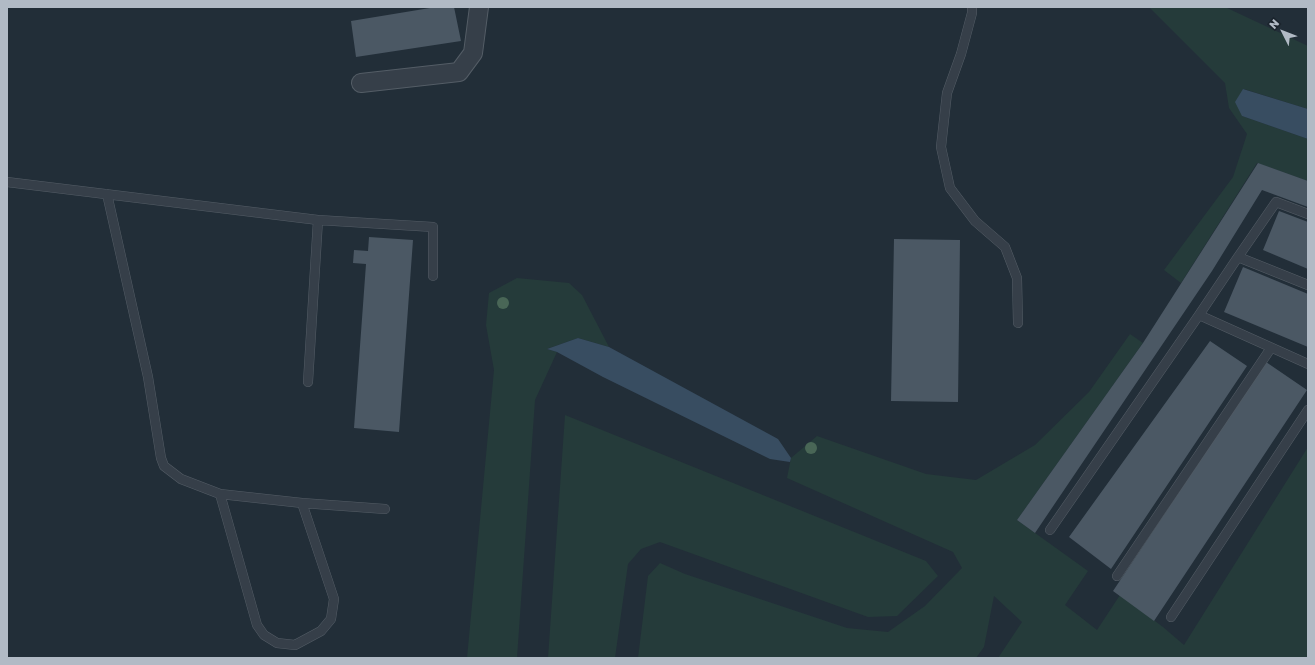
<!DOCTYPE html>
<html>
<head>
<meta charset="utf-8">
<style>
	body { margin:0 }
	#map { position:relative; width:1315px; height:665px; overflow:hidden; background:#222e38; font-family:"Golos Text",sans-serif }
	canvas { display:block }
	.frame { position:absolute; inset:0; border:8px solid #b1bac5; pointer-events:none }
	.north { position:absolute; left:1263px; top:12px; width:40px; height:40px; -webkit-text-stroke:3px #1b242d; paint-order:stroke; rotate:312deg; font-size:11px; font-weight:700; line-height:16px; text-align:center; color:#b1bac5 }
	.north::after { content:''; display:block; margin:auto; width:14px; height:18px; background:#b1bac5; clip-path:polygon(50% 0,100% 100%,50% 72%,0 100%) }
</style>
</head>
<body>
<div id="map">
<canvas width="1315" height="665"></canvas>
<div class="frame"></div>
<div class="north">N</div>
</div>
<script>
const ctx = document.querySelector('canvas').getContext('2d');
ctx.lineJoin = 'round';
function paint(path, color) {
  ctx.fillStyle = color;
  ctx.fill(path, 'evenodd');
}
function poly(rows) {
  const path = new Path2D();
  for (const r of rows) {
    path.moveTo(r[0], r[1]);
    for (let i = 2; i < r.length; i += 2) path.lineTo(r[i], r[i + 1]);
  }
  return path;
}
function trace(path, color, width, dash) {
  ctx.strokeStyle = color;
  ctx.lineWidth = width;
  ctx.lineCap = dash ? 'butt' : 'round';
  ctx.setLineDash(dash || []);
  ctx.stroke(path);
}
paint(poly([
	[1149,7,1225,7,1308,46,1308,109,1244,89,1242,116,1308,139,1308,181,1257,163,1181,283,1164,270,1233,177,1247,134,1229,108,1225,83],
	[517,278,569,283,582,295,609,347,578,338,547,349,557,352,535,400,517,658,467,658,494,370,486,325,489,293],
	[1130,334,1143,343,1017,520,1088,571,1065,605,1097,630,1120,595,1163,627,1184,645,1308,447,1308,658,998,658,1022,622,994,596,984,647,976,658,638,658,648,576,660,563,685,574,847,628,888,632,925,606,962,568,953,552,787,478,791,458,817,436,926,474,976,480,1035,445,1089,392],
	[565,415,926,561,938,576,897,616,868,617,660,542,641,549,628,564,615,658,548,658]
]), '#253b3a');
paint(poly([
	[1243,89,1308,109,1308,139,1242,116,1235,102],
	[578,338,609,347,778,439,791,458,790,462,770,459,603,377,557,352,547,349]
]), '#384d61');
paint(poly([
	[436,7,454,7,461,41,356,57,351,21],
	[1258,163,1308,181,1308,207,1262,190,1212,271,1035,533,1017,520,1143,343],
	[1279,211,1308,222,1308,269,1263,250],
	[369,237,413,240,399,432,354,428,366,264,353,263,354,250,368,251],
	[894,239,960,240,958,402,891,401],
	[1243,267,1308,294,1308,347,1224,312],
	[1210,341,1247,366,1111,569,1069,537],
	[1266,362,1307,390,1154,621,1113,591]
]), '#4b5864');
const service = poly([
	[972,7,972,13,961,54,947,93,941,147,950,188,975,221,1005,247,1017,278,1018,323],
	[7,182,318,220,308,382],
	[107,194,148,377,161,458,164,466,181,479,220,494,302,503,385,509],
	[318,220,433,227,433,276],
	[1238,257,1276,202,1308,214],
	[1199,315,1238,257,1308,285],
	[220,494,257,625,264,635,277,643,295,645,321,631,331,619,334,599,302,503],
	[1050,530,1199,315,1308,364],
	[1117,576,1271,348],
	[1171,617,1308,410]
]);
const minor = poly([
	[361,83,459,72,473,53,479,7]
]);
trace(service, '#545d66', 10);
trace(minor, '#545d66', 20);
trace(service, '#363f49', 9);
trace(minor, '#363f49', 18);
ctx.fillStyle = '#496656';
for (const [x, y] of [
	[503,303],
	[811,448]
]) {
  ctx.beginPath();
  ctx.arc(x, y, 6, 0, 2 * Math.PI);
  ctx.fill();
}
</script>
</body>
</html>
